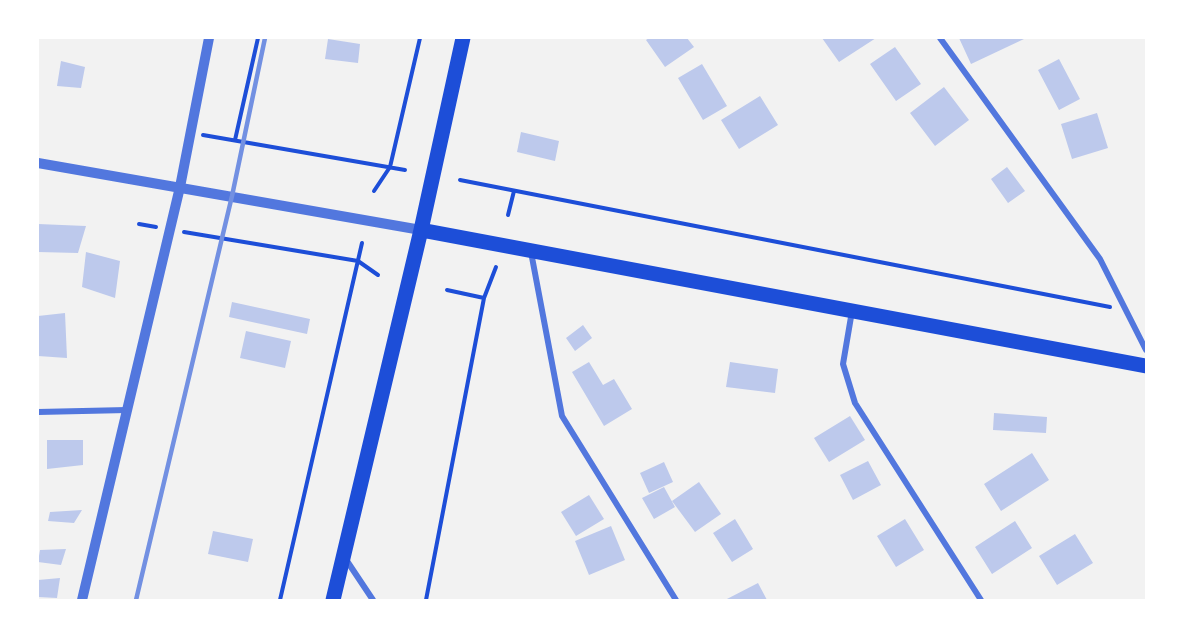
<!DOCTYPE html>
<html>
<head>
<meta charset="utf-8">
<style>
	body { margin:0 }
	#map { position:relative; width:1184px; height:638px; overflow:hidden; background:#f2f2f2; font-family:Arial,sans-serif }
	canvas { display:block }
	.frame { position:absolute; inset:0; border:39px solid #fff; pointer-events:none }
</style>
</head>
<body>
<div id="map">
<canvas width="1184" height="638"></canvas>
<div class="frame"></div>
</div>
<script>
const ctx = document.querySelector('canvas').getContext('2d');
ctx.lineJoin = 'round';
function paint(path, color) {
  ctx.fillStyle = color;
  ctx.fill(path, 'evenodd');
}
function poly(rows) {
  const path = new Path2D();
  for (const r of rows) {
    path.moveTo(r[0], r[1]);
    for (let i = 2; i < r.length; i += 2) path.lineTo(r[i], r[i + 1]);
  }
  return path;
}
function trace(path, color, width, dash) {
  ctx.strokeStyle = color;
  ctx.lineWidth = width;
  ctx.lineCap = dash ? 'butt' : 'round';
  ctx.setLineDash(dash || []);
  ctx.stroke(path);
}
paint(poly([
	[649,38,687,38,694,47,665,67,646,40],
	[822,38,876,38,839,62],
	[959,38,1023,38,1024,39,971,64],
	[328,39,360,44,358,63,325,59],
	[895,47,921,84,896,101,870,64],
	[1059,59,1080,99,1059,110,1038,70],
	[61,61,85,67,81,88,57,86],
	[702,64,727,106,703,120,678,78],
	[944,87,969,120,935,146,910,113],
	[760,96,778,125,739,149,721,120],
	[1097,113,1108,148,1072,159,1061,124],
	[521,132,559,141,555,161,517,152],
	[1007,167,1025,191,1008,203,991,179],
	[38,224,86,226,78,253,38,252],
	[86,252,120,261,115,298,82,287],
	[232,302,310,319,307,334,229,317],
	[65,313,67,358,38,356,38,316],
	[583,325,592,338,575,351,566,338],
	[246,331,291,341,285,368,240,358],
	[589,362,603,385,614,379,632,409,604,426,572,372],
	[730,362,778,369,775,393,726,387],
	[994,413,1047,417,1046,433,993,430],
	[850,416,865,440,829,462,814,438],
	[47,440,83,440,83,465,47,469],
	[1032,453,1049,480,1001,511,984,484],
	[868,461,881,485,853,500,840,475],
	[664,462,673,482,649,493,640,473],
	[699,482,721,514,695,532,672,501],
	[664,487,675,507,654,519,642,498],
	[589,495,604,519,576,536,561,512],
	[82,510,74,523,48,521,50,512],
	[735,519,753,549,732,562,713,533],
	[905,519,924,550,896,567,877,536],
	[1015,521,1032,548,992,574,975,547],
	[611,526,625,560,589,575,575,541],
	[213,531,253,539,248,562,208,554],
	[1075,534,1093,563,1057,585,1039,556],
	[66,549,61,565,38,562,40,550],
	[60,578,57,598,38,597,38,580],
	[758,583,767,600,725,600]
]), '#bdc9ec');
trace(poly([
	[203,135,405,170],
	[235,140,258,38],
	[460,180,1110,307],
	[374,191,390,167,420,38],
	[508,215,514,191],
	[139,224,156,227],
	[184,232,358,261,378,275],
	[447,290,484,298],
	[280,600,362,243],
	[426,600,484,298,496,267]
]), '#1d4ed8', 4);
trace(poly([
	[940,38,1100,259,1146,350],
	[531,252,562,416,676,600],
	[852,311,843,364,855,403,981,600],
	[38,412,127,410],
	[345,558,373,600]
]), '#5277de', 6);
trace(poly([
	[38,163,421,230],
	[82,600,180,187,209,38]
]), '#5277de', 10);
trace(poly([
	[421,230,1146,366],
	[333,600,421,230,463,38]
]), '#1d4ed8', 15);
trace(poly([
	[136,600,232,196,265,38]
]), '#7290e2', 4.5);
</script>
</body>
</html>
